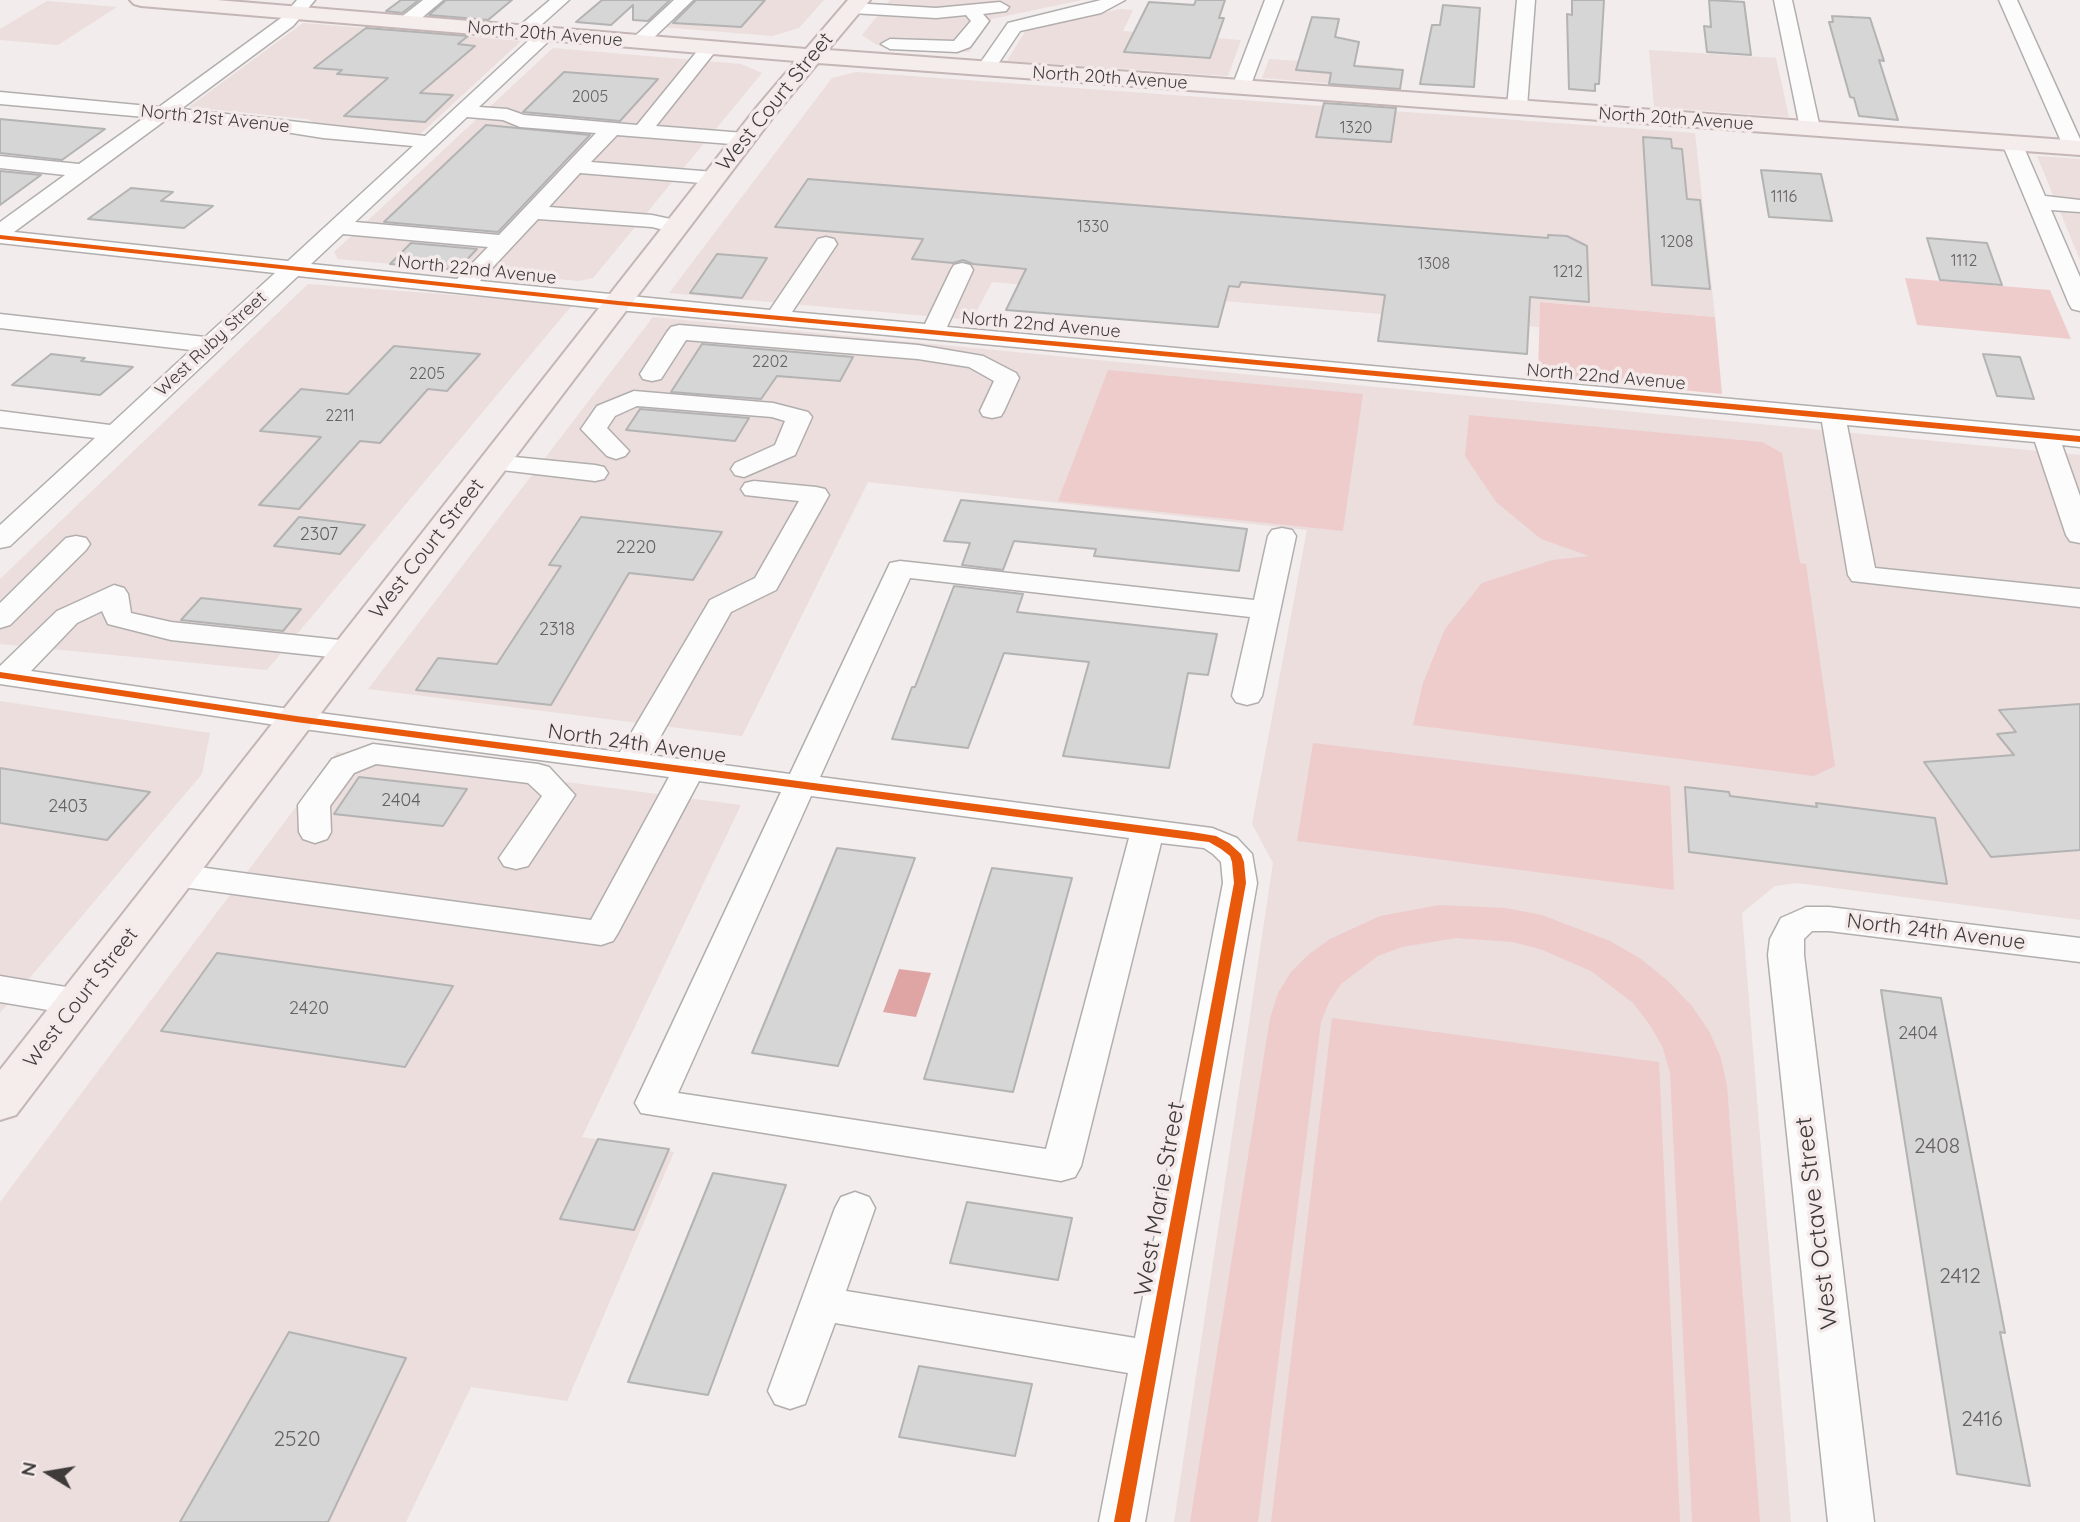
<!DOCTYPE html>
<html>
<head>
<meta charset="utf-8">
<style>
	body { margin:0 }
	#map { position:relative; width:2080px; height:1522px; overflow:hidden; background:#f2ecec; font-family:Quicksand,sans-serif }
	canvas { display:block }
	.north { position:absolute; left:14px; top:1438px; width:70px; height:70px; -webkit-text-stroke:5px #f4eaea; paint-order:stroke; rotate:281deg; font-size:19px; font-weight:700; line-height:28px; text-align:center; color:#3f3b3b }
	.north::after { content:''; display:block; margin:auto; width:24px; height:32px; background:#3f3b3b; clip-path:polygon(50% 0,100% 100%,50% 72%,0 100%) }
</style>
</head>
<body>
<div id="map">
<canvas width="2080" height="1522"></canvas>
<div class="north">N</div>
</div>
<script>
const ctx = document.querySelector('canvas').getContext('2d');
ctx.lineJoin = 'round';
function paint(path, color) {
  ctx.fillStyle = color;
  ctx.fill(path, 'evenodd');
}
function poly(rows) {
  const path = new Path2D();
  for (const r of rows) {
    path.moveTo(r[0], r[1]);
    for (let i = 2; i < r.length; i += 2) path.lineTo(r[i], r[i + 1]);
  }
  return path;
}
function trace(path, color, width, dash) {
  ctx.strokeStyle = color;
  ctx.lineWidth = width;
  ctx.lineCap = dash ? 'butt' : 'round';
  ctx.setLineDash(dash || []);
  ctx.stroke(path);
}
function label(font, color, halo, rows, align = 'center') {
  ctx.font = font + ' Quicksand,sans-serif';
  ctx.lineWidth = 7;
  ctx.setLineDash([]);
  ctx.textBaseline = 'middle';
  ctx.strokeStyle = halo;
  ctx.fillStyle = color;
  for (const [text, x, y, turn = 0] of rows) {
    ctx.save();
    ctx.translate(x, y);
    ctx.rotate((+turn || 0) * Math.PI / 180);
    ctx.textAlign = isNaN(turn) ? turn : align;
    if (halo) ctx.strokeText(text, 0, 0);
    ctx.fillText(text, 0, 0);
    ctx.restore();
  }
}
paint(poly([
	[689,0,824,0,799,28,772,36,661,27],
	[890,0,1082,0,992,19,969,52,877,45,862,35],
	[47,1,117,7,58,45,0,40,0,29],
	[1120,9,1133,10,1123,31,1241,40,1228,76,1007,61,1026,30],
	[303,23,521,41,417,137,327,129,307,119,189,107],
	[553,48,741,64,762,73,593,278,579,281,338,259,334,252],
	[1649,50,1776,58,1789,117,1654,107],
	[1269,59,1393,67,1389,88,1262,78],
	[856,72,1695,133,1715,317,1541,302,1539,327,992,282,972,320,669,293,832,78],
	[2037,156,2080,159,2080,260],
	[308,284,573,304,267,670,0,644,0,579],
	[653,317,2080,455,2080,920,1797,883,1775,886,1742,913,1791,1522,1174,1522,1273,863,1252,824,1307,530,868,482,742,736,368,689],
	[0,701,210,733,202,774,0,1013],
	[337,752,741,805,582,1137,674,1152,567,1401,471,1387,406,1522,0,1522,0,1202]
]), '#ebdedd');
paint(poly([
	[1905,278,2050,290,2071,339,1917,325],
	[1540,302,1715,317,1722,394,1538,376],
	[1108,370,1363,394,1343,531,1058,501],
	[1469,415,1762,442,1782,453,1800,563,1806,564,1835,766,1814,776,1413,725,1423,683,1445,629,1482,583,1552,560,1589,556,1541,539,1496,502,1465,456],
	[1313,743,1670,786,1674,890,1297,841],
	[1439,905,1506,908,1542,915,1610,941,1641,959,1668,981,1691,1005,1709,1031,1721,1058,1727,1086,1760,1522,1692,1522,1670,1073,1663,1048,1650,1025,1633,1003,1591,971,1540,949,1512,942,1456,938,1402,947,1378,956,1341,984,1329,1002,1321,1022,1258,1522,1190,1522,1270,1018,1278,993,1291,972,1309,954,1330,939,1380,916],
	[1332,1018,1659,1062,1680,1522,1271,1522]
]), '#ecc');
paint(poly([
	[899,969,931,973,916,1017,883,1012]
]), '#dfa5a5');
const building = poly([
	[401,0,419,0,402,13,386,11,401,0],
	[446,0,512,0,488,20,429,15,446,0],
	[602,0,670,0,648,21,633,20,633,5,611,25,576,22,602,0],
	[696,0,765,0,741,27,673,23,696,0],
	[1196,0,1225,0,1219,18,1224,18,1210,58,1124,52,1149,2,1194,5,1196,0],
	[1572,0,1604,0,1599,84,1595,84,1595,91,1569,89,1567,14,1572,15,1572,0],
	[1709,0,1744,2,1751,55,1707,52,1704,26,1711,27,1709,0],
	[1443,5,1480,8,1474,87,1420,84,1432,25,1440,25,1443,5],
	[1832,16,1870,18,1884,61,1879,60,1898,120,1859,116,1854,98,1850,97,1829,22,1833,22,1832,16],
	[1312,17,1339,19,1335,37,1359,42,1354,66,1403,70,1400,89,1329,84,1331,73,1296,70,1312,17],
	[366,28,468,36,458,44,475,46,420,93,453,95,425,122,344,116,388,78,337,74,342,70,314,68,366,28],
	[564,72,658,79,620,121,523,112,564,72],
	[1324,103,1396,108,1391,142,1316,137,1324,103],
	[0,119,105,129,62,160,0,153,0,119],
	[486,125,590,135,498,232,384,222,486,125],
	[1643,137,1671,139,1672,148,1682,149,1687,199,1700,200,1710,289,1652,285,1643,137],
	[1761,170,1821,174,1832,221,1769,217,1761,170],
	[0,171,41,175,0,205,0,171],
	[808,179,1548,238,1548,235,1567,236,1587,246,1589,302,1530,297,1527,354,1378,341,1385,295,1355,292,1241,282,1239,287,1229,286,1218,327,1006,310,1026,269,973,264,963,260,953,263,912,259,923,239,775,227,808,179],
	[131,188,173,192,161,201,213,206,184,228,88,219,131,188],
	[1927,238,1987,243,2002,285,1940,280,1927,238],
	[411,243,477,249,457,270,390,264,411,243],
	[717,254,767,258,742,298,690,293,717,254],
	[702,344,853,357,840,381,777,376,761,399,671,392,702,344],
	[394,346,480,354,447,391,428,389,380,443,360,441,299,509,259,505,321,437,260,431,301,389,348,394,394,346],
	[51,354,85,358,81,361,133,367,100,395,12,385,51,354],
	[1983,354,2020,357,2034,399,1997,396,1983,354],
	[640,409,749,418,735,441,626,430,640,409],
	[961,500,1174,521,1247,529,1239,571,1094,556,1096,549,1014,541,1003,570,962,565,970,543,944,541,961,500],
	[299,517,365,525,340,554,274,546,299,517],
	[581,517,722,532,693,580,629,573,551,705,416,690,438,658,497,664,561,566,549,565,581,517],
	[954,586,1023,594,1017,612,1217,634,1208,675,1188,673,1169,768,1063,756,1089,662,1004,653,968,748,892,739,912,687,915,687,954,586],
	[201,598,301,609,283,631,181,620,201,598],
	[2080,704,2080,850,1991,857,1924,762,2014,755,1997,734,2016,732,1999,710,2080,704],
	[0,768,150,792,107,840,0,823,0,768],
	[359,777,467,789,443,826,334,814,359,777],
	[1685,787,1729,792,1730,796,1817,807,1816,803,1935,818,1947,884,1689,852,1685,787],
	[837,848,915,858,838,1066,752,1053,837,848],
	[992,868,1072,878,1013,1092,924,1079,992,868],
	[217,953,453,986,405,1067,161,1031,217,953],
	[1881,990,1941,998,2005,1333,2000,1332,2030,1486,1957,1474,1881,990],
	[598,1139,669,1149,634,1230,560,1219,598,1139],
	[713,1173,786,1185,708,1395,628,1382,713,1173],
	[967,1202,1072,1218,1058,1280,950,1263,967,1202],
	[289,1332,406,1358,328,1522,180,1522,289,1332],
	[919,1366,1032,1384,1015,1456,899,1437,919,1366]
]);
paint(building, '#d6d6d6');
trace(building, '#b4b3b3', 2);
const minor = poly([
	[297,0,315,0,293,26,181,109,425,136,540,30,546,29,555,34,552,38,479,107,507,109,524,115,637,125,703,44,709,43,718,48,656,126,744,133,751,135,754,139,751,143,744,145,617,135,591,162,714,172,721,174,724,178,721,182,714,184,580,173,549,207,652,215,684,222,687,227,684,232,676,233,652,227,538,219,480,281,770,310,818,239,826,237,834,239,837,244,792,312,925,324,951,270,954,265,962,263,970,265,973,270,947,327,2080,431,2080,447,2062,445,2080,496,2080,543,2070,541,2066,535,2035,442,1847,425,1875,568,2080,589,2080,607,1852,581,1848,575,1822,422,618,310,298,276,10,546,0,548,0,525,95,438,0,427,0,411,110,425,191,350,0,328,0,314,205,337,275,273,0,243,0,222,65,175,0,168,0,156,79,164,145,117,0,104,0,92,159,107,281,18,297,0],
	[467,117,503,120,520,127,596,133,499,235,355,222,467,117],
	[167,119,254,127,323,138,413,146,288,261,14,232,167,119],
	[343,234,488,247,457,279,311,264,343,234],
	[423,0,443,0,412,26,400,26,397,22,400,18,423,0],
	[550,0,569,0,529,36,517,36,514,32,517,28,550,0],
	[674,0,693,0,645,46,633,46,630,42,633,38,674,0],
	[1101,0,1125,0,1101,13,1020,31,992,73,985,75,976,69,1008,23,1101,0],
	[1265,0,1283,0,1250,87,1248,91,1234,91,1232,87,1265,0],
	[1517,0,1535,0,1527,107,1517,113,1507,107,1517,0],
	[1774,0,1792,0,1820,128,1817,132,1803,132,1800,128,1774,0],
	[1999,0,2017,0,2080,139,2080,153,2067,152,2064,148,1999,0],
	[1000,2,1009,7,1006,11,983,14,989,21,970,47,957,52,890,49,881,44,890,39,954,41,971,21,966,15,936,18,852,13,843,8,852,3,936,8,1000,2],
	[2012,137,2019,139,2022,143,2045,196,2080,200,2080,212,2051,210,2080,277,2080,311,2072,309,2069,304,2002,143,2005,139,2012,137],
	[679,325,918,345,983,356,1016,373,1019,378,1004,411,1001,416,992,418,983,416,980,411,994,381,969,367,918,359,686,340,661,379,652,381,643,379,640,374,667,332,671,327,679,325],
	[634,391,773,403,808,412,812,417,795,455,744,477,735,475,731,469,735,463,775,445,785,421,772,417,637,406,615,416,607,428,629,451,625,456,616,459,607,456,581,429,597,406,634,391],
	[494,455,595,465,604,467,608,473,604,479,595,481,485,468,481,463,485,458,494,455],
	[754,481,816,487,825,489,829,495,776,590,731,612,650,755,790,774,890,563,900,561,1254,600,1268,536,1272,530,1282,528,1292,530,1296,536,1262,696,1258,702,1247,705,1236,702,1232,696,1250,617,910,578,820,777,1212,828,1237,838,1252,854,1257,883,1145,1522,1099,1522,1128,1373,835,1323,805,1404,790,1409,775,1404,768,1391,835,1208,841,1197,855,1192,869,1197,875,1208,846,1291,1135,1338,1223,883,1221,862,1213,854,1204,848,1161,843,1081,1166,1075,1177,1061,1181,641,1113,635,1103,781,792,699,781,618,933,613,941,601,945,176,886,164,883,159,875,164,867,176,864,591,920,669,777,296,728,0,684,0,666,57,611,114,585,124,588,128,594,131,613,171,622,349,641,359,644,364,650,359,656,349,659,171,640,108,624,102,611,77,623,31,671,296,710,620,752,710,600,755,578,799,501,745,495,741,489,745,483,754,481],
	[811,796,1129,838,1046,1149,678,1093,811,796],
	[76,536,86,538,90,544,86,550,10,625,0,628,0,603,66,538,76,536],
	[373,744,538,764,549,767,575,795,528,866,516,869,504,866,499,858,542,796,528,783,376,764,354,773,330,806,331,832,327,839,315,843,303,839,299,832,298,805,303,798,332,759,373,744],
	[1806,907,1829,907,2080,938,2080,962,1829,931,1812,931,1804,939,1804,955,1874,1522,1828,1522,1768,955,1770,939,1781,918,1806,907],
	[0,976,78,989,91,993,96,1002,91,1011,78,1015,0,1002,0,976]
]);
const major = poly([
	[130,0,217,0,806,49,848,0,870,0,828,50,2080,141,2080,155,818,63,773,117,16,1115,0,1120,0,1070,757,107,796,61,141,6,134,4,130,0]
]);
trace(minor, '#b2aeae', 3);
trace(major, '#c5b6b6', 4);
paint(minor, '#fdfcfc');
paint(major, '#f5ecec');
paint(poly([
	[0,235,618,301,2080,436,2080,442,618,305,0,239,0,235],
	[0,672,296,716,1192,832,1216,836,1229,843,1241,854,1244,862,1246,883,1130,1522,1114,1522,1234,883,1232,862,1230,856,1221,849,1209,842,1192,840,296,722,0,678,0,672]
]), '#e8590c');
label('16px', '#666262', null, [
	["2005",590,97],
	["1320",1356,128],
	["1116",1784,197],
	["1330",1093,227],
	["1208",1677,242],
	["1112",1964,261],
	["1308",1434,264],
	["1212",1568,272],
	["2202",770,362],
	["2205",427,374],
	["2211",340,416]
]);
label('18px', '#3f3b3b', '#f4eaea', [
	["North 20th Avenue",545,34,5],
	["North 20th Avenue",1110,78,4],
	["North 21st Avenue",215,119,6],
	["North 20th Avenue",1676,119,4],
	["North 22nd Avenue",477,270,6],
	["North 22nd Avenue",1041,325,5],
	["West Ruby Street",211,344,-43],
	["North 22nd Avenue",1606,377,5]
]);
label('18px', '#666262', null, [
	["2307",319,535],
	["2220",636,548],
	["2318",557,630],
	["2404",401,801],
	["2403",68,807],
	["2420",309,1009],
	["2404",1918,1034]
]);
label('21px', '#3f3b3b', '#f4eaea', [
	["West Court Street",775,102,-51],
	["West Court Street",427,549,-52],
	["North 24th Avenue",637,744,8],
	["North 24th Avenue",1936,932,7],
	["West Court Street",81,998,-52]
]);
label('21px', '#666262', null, [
	["2408",1937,1147],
	["2412",1960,1277],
	["2416",1982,1420],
	["2520",297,1440]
]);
label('24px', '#3f3b3b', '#f4eaea', [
	["West Marie Street",1160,1199,-80],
	["West Octave Street",1817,1223,-97]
]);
</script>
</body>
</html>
